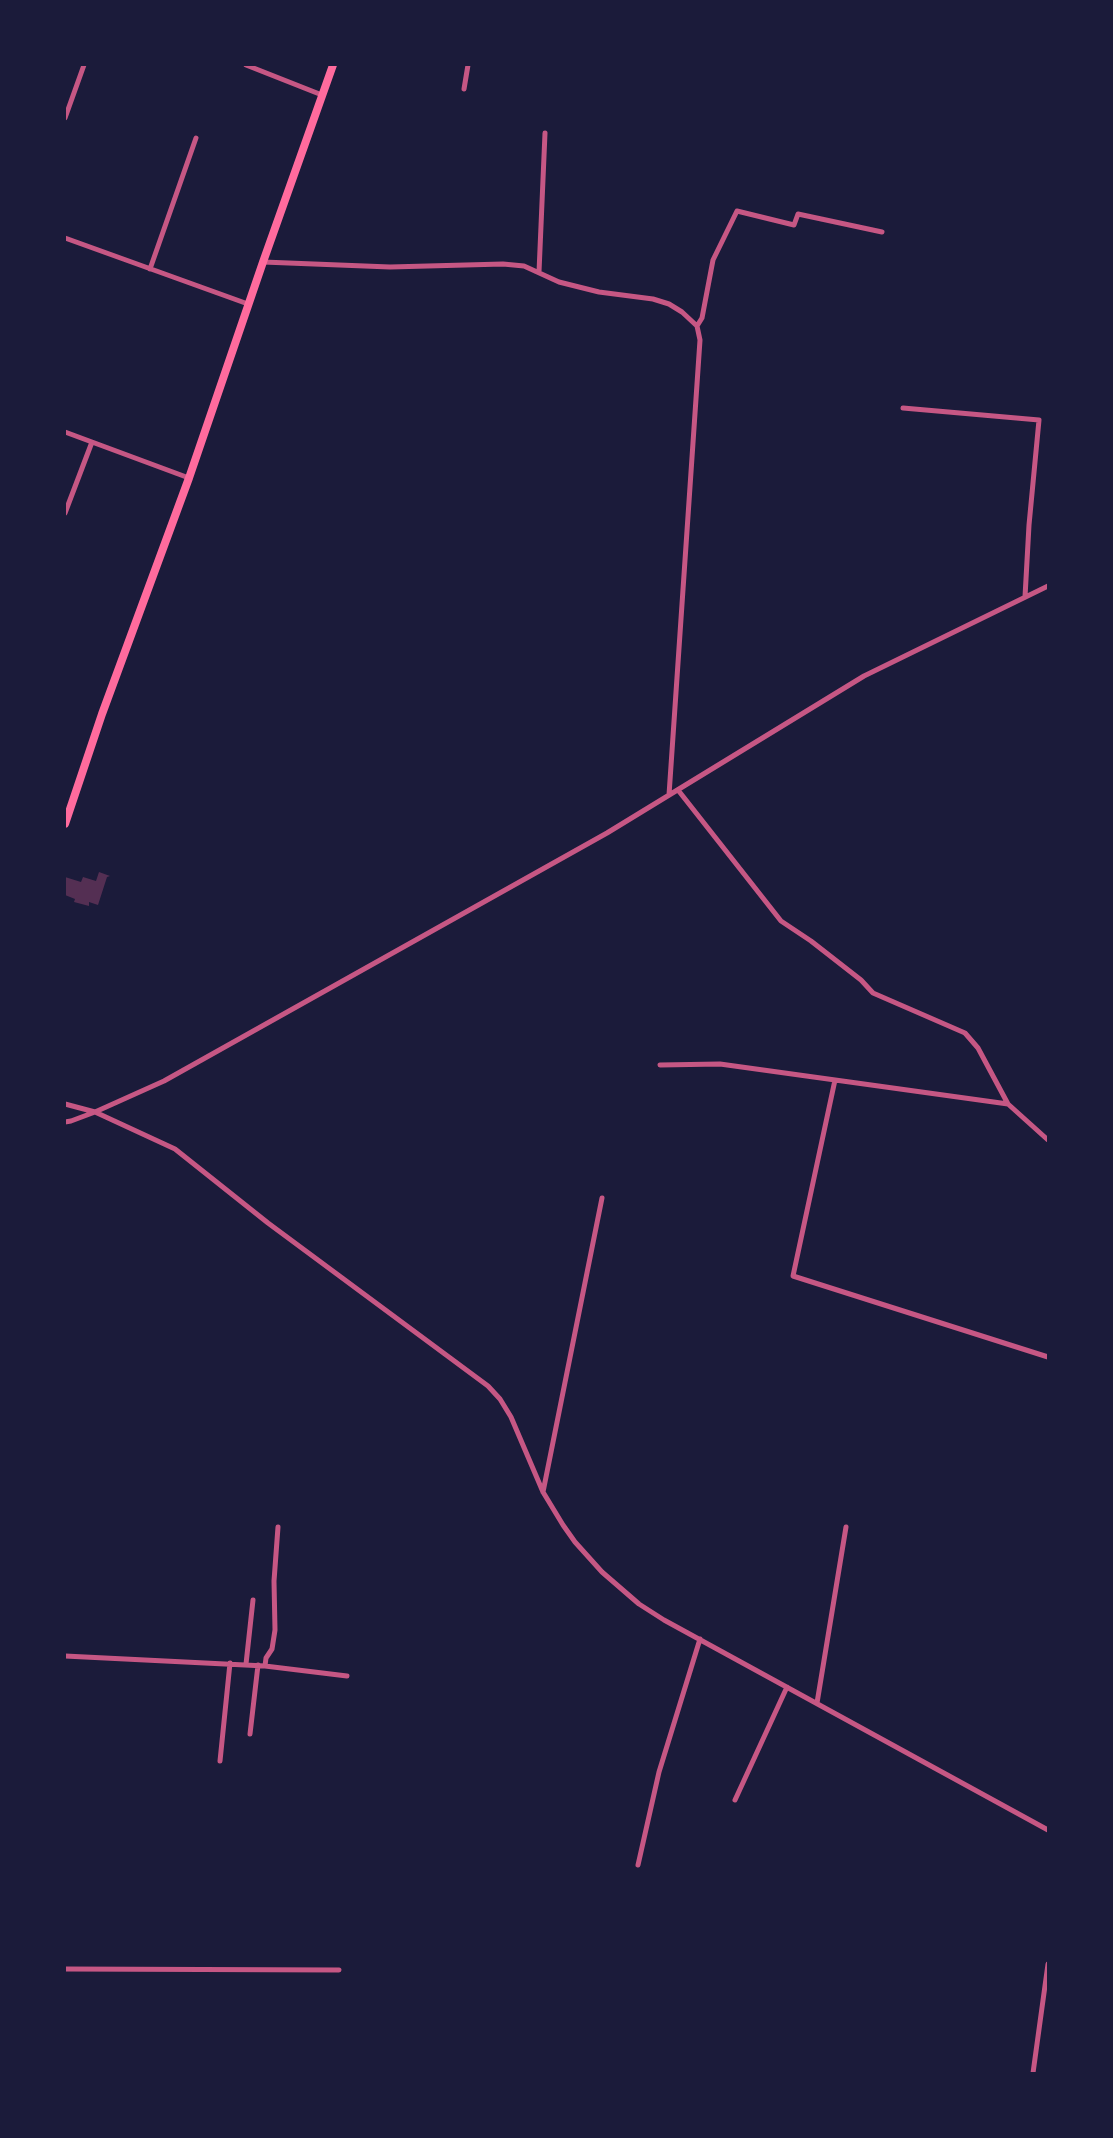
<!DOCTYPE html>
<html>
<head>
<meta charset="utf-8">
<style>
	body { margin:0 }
	#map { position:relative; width:1113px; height:2138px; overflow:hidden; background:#1b1b3a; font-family:"DejaVu Sans",sans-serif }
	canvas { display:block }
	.frame { position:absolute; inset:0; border:66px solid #1b1b3a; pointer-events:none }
</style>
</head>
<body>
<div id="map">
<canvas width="1113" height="2138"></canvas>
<div class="frame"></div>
</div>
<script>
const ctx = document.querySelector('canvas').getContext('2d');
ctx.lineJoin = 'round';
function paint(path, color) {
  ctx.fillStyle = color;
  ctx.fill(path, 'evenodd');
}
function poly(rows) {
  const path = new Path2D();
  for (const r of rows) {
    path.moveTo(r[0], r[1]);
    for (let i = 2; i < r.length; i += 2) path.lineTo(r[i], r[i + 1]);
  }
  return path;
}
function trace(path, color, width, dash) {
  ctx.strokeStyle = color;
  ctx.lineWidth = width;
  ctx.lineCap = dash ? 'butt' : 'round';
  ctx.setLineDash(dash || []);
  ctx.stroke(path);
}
paint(poly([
	[99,872,110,876,107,877,98,905,89,902,89,906,74,902,75,899,65,895,65,877,81,882,83,877,96,881]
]), '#542f53');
trace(poly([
	[246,65,322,95],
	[464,89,468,65],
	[65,118,84,65],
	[65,238,248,304],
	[263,262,390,267,503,264,524,266,559,282,599,292,653,299,669,304,682,312,697,326,700,340,669,795],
	[150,269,196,138],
	[539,272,545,133],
	[697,326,702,318,713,260,737,211,794,225,798,214,882,232],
	[903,408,1039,420,1029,525,1025,597],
	[65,432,189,478],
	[65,513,92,442],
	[678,790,781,921,811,941,861,980,873,993,965,1033,978,1048,1008,1104],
	[660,1065,720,1064,1008,1104,1048,1140],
	[835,1080,793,1276,1048,1357],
	[65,1104,95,1112,175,1149,268,1223,488,1386,500,1399,511,1417,543,1492,563,1525,575,1542,602,1572,639,1604,664,1620,1048,1830],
	[65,1122,71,1121,95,1112,164,1081,607,833,864,676,1048,586],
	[543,1492,602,1198],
	[65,1656,265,1666,266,1658,272,1649,275,1630,274,1581,278,1527],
	[246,1664,253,1600],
	[265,1666,347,1676],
	[817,1703,846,1527],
	[250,1734,258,1665],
	[220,1761,230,1663],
	[735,1800,787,1687],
	[638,1865,659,1772,700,1639],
	[65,1969,339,1970],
	[1033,2073,1048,1964]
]), '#c65784', 5);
trace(poly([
	[65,824,102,714,189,478,263,262,333,65]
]), '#ff6b9d', 8);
</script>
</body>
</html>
